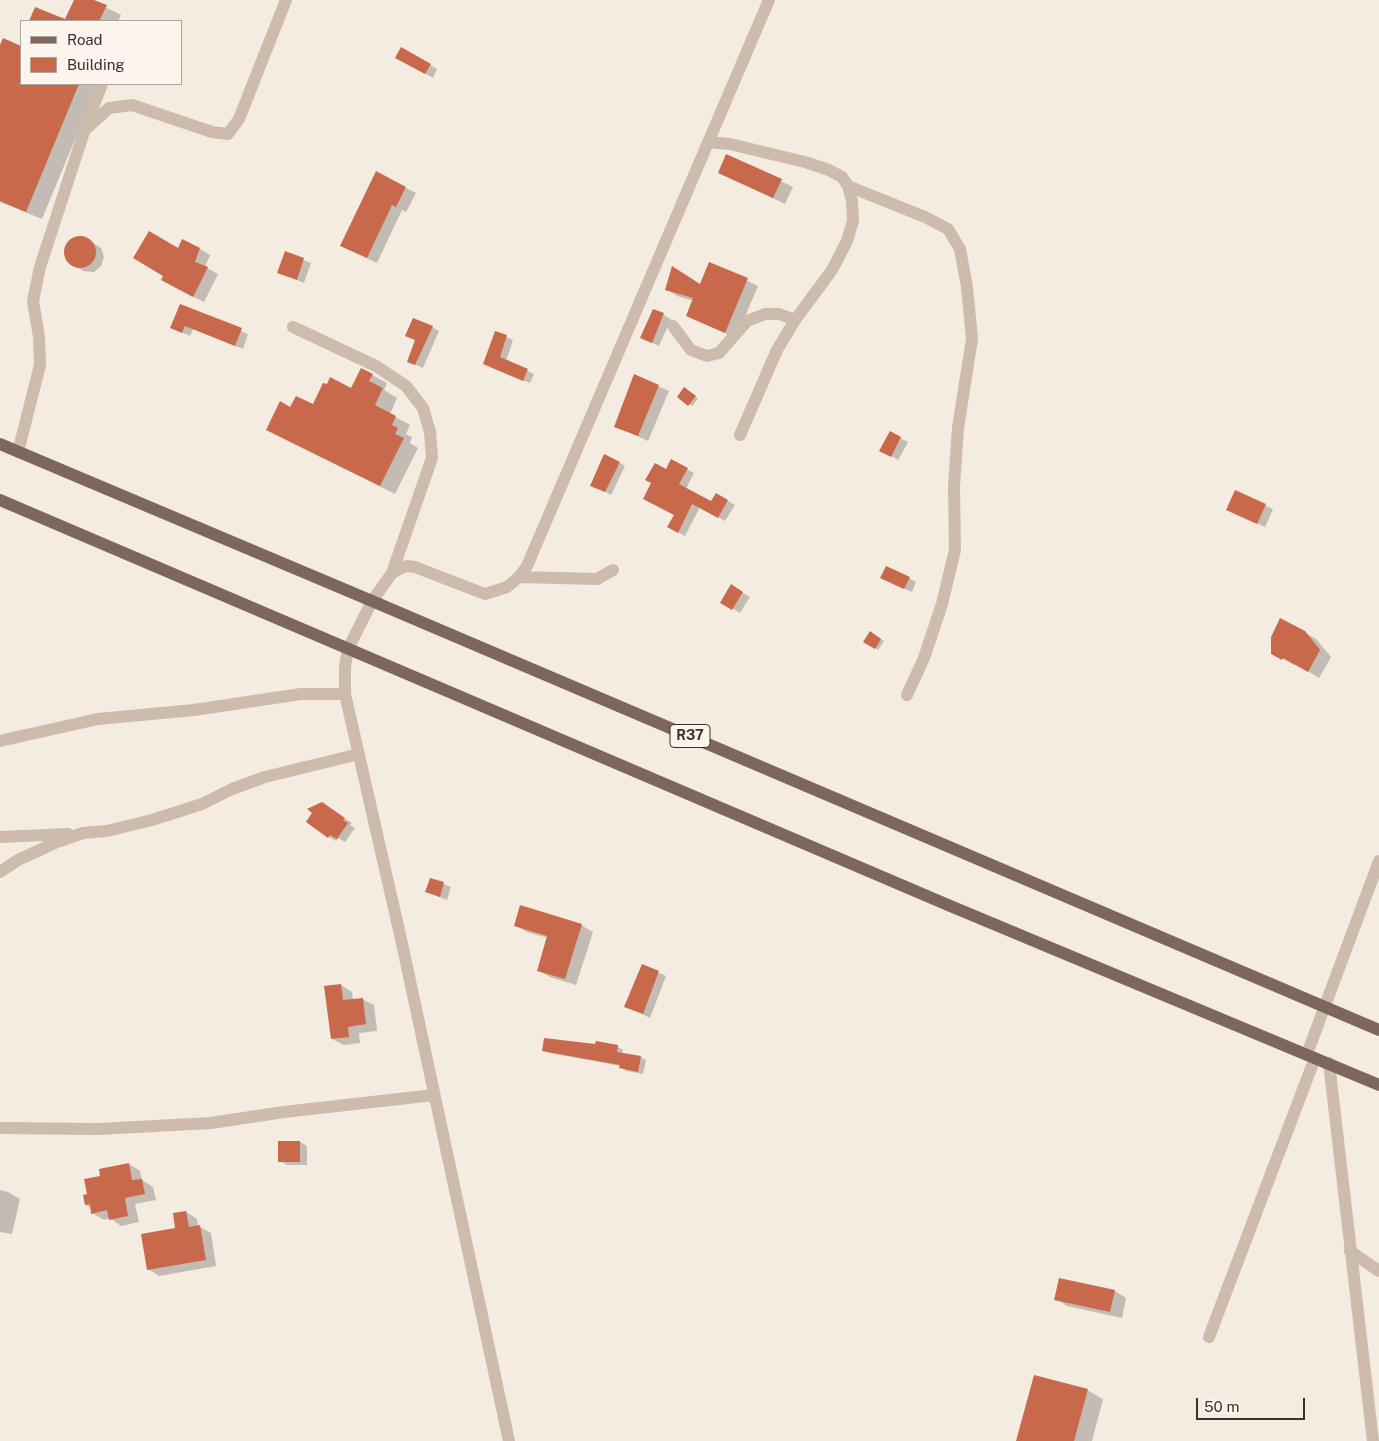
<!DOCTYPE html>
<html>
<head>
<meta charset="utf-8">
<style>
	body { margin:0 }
	#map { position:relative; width:1379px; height:1441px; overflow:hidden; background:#f4ebe1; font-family:"Public Sans",sans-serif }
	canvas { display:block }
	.legend { position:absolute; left:20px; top:20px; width:162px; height:65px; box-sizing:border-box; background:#fbf5ee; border:1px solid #aea6a0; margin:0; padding:6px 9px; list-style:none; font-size:15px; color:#3b302b }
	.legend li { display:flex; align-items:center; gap:10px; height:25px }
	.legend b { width:25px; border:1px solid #aea6a0 }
	.scale { position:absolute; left:1196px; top:1398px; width:109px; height:22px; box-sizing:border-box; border:2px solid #3b302b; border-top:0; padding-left:6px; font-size:15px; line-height:18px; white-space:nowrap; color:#3b302b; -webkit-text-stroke:4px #fbf5ee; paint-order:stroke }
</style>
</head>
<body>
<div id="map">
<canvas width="1379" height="1441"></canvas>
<ul class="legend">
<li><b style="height:6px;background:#7d675c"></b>Road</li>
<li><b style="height:14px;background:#c8694b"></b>Building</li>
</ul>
<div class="scale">50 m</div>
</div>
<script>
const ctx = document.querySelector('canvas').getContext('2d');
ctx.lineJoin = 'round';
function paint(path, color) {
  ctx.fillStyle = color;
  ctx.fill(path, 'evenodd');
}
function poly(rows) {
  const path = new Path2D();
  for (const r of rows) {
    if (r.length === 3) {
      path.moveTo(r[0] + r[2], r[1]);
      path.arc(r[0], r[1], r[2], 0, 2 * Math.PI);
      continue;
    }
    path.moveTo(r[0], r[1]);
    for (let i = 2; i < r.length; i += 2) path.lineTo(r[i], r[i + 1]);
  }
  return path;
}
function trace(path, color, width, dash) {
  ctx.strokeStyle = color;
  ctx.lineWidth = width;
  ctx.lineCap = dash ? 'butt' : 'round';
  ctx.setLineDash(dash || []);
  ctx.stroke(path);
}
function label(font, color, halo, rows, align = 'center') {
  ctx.font = font + ' "Public Sans",sans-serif';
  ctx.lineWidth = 5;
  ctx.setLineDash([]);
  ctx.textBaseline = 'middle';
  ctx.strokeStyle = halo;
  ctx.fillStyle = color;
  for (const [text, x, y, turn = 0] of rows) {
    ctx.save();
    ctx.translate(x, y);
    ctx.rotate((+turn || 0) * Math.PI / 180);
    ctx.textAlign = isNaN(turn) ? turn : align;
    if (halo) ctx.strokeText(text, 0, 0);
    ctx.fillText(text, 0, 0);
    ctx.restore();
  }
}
paint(poly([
	[75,0,91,0,121,15,118,21,30,21,36,8,66,21],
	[21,43,21,84,98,84,42,219,0,202,0,49,20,47],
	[401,49,437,69,433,78,397,57],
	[727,156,793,187,785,204,719,173],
	[406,188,416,193,406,212,402,210,377,263,352,251],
	[75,238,85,238,101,248,104,257,101,266,94,272,83,271,67,260,66,250,71,241],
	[178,249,200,249,210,255,205,267,218,274,204,302,173,286,165,275],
	[285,253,311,263,304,283,279,272],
	[710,263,758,286,736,338,687,316,694,301,677,296,667,289,700,285],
	[181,306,248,334,243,349,193,329,190,336,179,331],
	[654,310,671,319,659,346,642,338],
	[432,327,439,331,423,368,408,361,416,340],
	[496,333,513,340,506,361,534,374,530,383,490,367],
	[372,375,387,383,384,390,397,398,390,414,410,425,406,434,412,437,410,443,418,448,395,494,282,438,291,408,314,406,352,389],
	[635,376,669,391,648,441,615,426],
	[687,391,698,399,692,406,689,404],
	[890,433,908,442,898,460,881,450],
	[671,461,694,473,686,489,712,502,716,494,735,505,725,521,700,507,685,536,669,527,676,515,666,471],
	[620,463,625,466,611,495,598,488],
	[1236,492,1273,509,1265,527,1228,510],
	[909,578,916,582,912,592,889,582],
	[731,586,750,597,740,613,721,602],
	[1304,632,1316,639,1331,657,1319,678,1295,663,1294,665,1273,653],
	[870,633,884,641,878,650,865,641],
	[322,803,352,823,350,825,355,828,345,842,338,838,336,841,329,837],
	[431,879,451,887,447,900,427,892],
	[515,925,581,925,593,932,576,985,550,977,538,970,548,938,527,932],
	[643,966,666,976,650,1018,626,1006],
	[341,985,352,992,353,1000,362,999,374,1005,377,1031,359,1033,360,1043,344,1045,332,1039],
	[597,1042,618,1047,623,1050,622,1054,640,1057,646,1060,643,1074,626,1071,621,1066,549,1053,543,1050,596,1045],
	[300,1142,307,1146,307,1165,287,1165,280,1161],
	[129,1164,140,1171,142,1180,153,1187,156,1200,135,1204,139,1222,121,1226,110,1218,104,1220,92,1213,91,1208,86,1205,88,1195,101,1177],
	[0,1190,8,1192,20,1199,12,1234,0,1232],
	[186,1212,197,1219,198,1226,211,1233,216,1266,159,1276,148,1269,177,1229],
	[1115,1291,1126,1298,1122,1318,1067,1306,1056,1299],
	[1087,1390,1103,1399,1092,1441,1017,1441]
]), '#0003');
paint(poly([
	[74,0,94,0,107,5,99,21,29,21,35,7,65,19],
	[3,38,21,46,21,84,79,84,26,212,0,201,0,45],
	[401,47,431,64,425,74,395,58],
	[726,154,782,179,773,198,718,173],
	[376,171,406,187,396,207,392,205,367,258,340,246],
	[149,231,178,248,182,239,200,248,195,262,208,267,193,297,161,280,163,276,133,258],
	[80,252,16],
	[285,251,304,258,297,280,277,273],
	[709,262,748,278,725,333,686,316,693,298,665,290,672,266,700,284],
	[180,304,242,328,235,346,185,326,182,333,170,328],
	[653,309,664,313,652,343,640,338],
	[413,318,433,326,415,365,407,362,415,340,405,336],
	[495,331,507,335,500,357,528,369,523,381,483,364],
	[361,368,373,374,369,381,383,388,375,405,396,416,392,425,398,428,395,434,404,438,380,486,266,430,280,401,290,407,296,396,313,404,323,383,327,384,330,377,351,388],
	[634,374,659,385,638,436,614,427],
	[684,387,696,396,688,406,677,397],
	[890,431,901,437,891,457,879,451],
	[604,454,620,462,605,492,590,486],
	[671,459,688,468,679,484,711,501,716,493,728,500,718,518,692,504,678,533,667,527,674,515,643,499,651,483,645,480,655,463,666,469],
	[1235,490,1266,504,1257,524,1226,510],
	[886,566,910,577,904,589,880,578],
	[731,584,743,592,732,610,720,603],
	[1280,618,1305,631,1320,650,1308,672,1283,658,1282,660,1271,654,1271,637],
	[870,631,881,639,875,649,863,642],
	[322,802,345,818,343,820,348,823,337,839,330,835,328,838,306,822,312,813,307,809],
	[430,878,444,882,440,897,425,892],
	[520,905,582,924,565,979,537,971,547,936,514,926],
	[642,964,659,971,643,1014,624,1007],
	[341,984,343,1000,363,998,366,1024,348,1027,349,1037,331,1039,324,986],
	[544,1038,595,1044,596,1041,618,1045,617,1052,641,1056,638,1072,619,1068,620,1065,542,1051],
	[278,1141,300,1141,300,1162,278,1162],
	[129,1163,132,1180,142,1179,145,1194,125,1198,128,1216,109,1220,107,1210,91,1214,90,1204,85,1205,83,1195,87,1194,84,1179,100,1176,99,1169],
	[186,1211,189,1227,200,1225,206,1260,147,1270,141,1234,175,1228,173,1213],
	[1059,1278,1115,1290,1110,1312,1054,1300],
	[1034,1375,1088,1389,1074,1441,1016,1441]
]), '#c8694b');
trace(poly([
	[87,128,109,108,132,105,212,132,228,134,239,119,286,0],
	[708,142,730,144,763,152,805,162,829,170,842,177,848,186,852,201,853,221,847,241,832,270,795,320,777,350,740,435],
	[848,186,925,217,948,229,960,249,967,287,972,339,958,428,954,486,955,550,942,604,924,658,907,695],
	[673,326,691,350,707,356,719,353,747,321,765,314,779,314,795,320],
	[293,327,376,366,406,386,423,408,430,432,432,458,392,573],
	[18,452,40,365,39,337,33,301,40,267,85,129,102,84],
	[519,577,597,579,613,570],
	[0,741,98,719,194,710,301,694,345,694],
	[0,837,68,834],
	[0,872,18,860,57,842,83,833,107,831,152,820,202,804,232,789,265,777,359,754],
	[1307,1054,1379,861],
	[1329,1063,1373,1441],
	[0,1128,99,1129,211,1123,284,1112,434,1095],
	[1350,1251,1379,1271],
	[1209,1337,1315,1058],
	[509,1441,401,939,345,694,345,667,348,649,372,601,392,573,399,569,407,566,415,567,485,594,507,587,519,577,527,566,769,0]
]), '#cdbbac', 12);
trace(poly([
	[0,444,372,601,1379,1030],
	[0,500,948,905,1379,1085]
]), '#7d675c', 12);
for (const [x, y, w] of [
	[690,736,40]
]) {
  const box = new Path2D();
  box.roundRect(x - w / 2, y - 11.5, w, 23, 4);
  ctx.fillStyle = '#fbf5ee';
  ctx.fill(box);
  trace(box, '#3b302b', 1);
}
label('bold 14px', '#3b302b', null, [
	["R37",690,736]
]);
</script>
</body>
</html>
